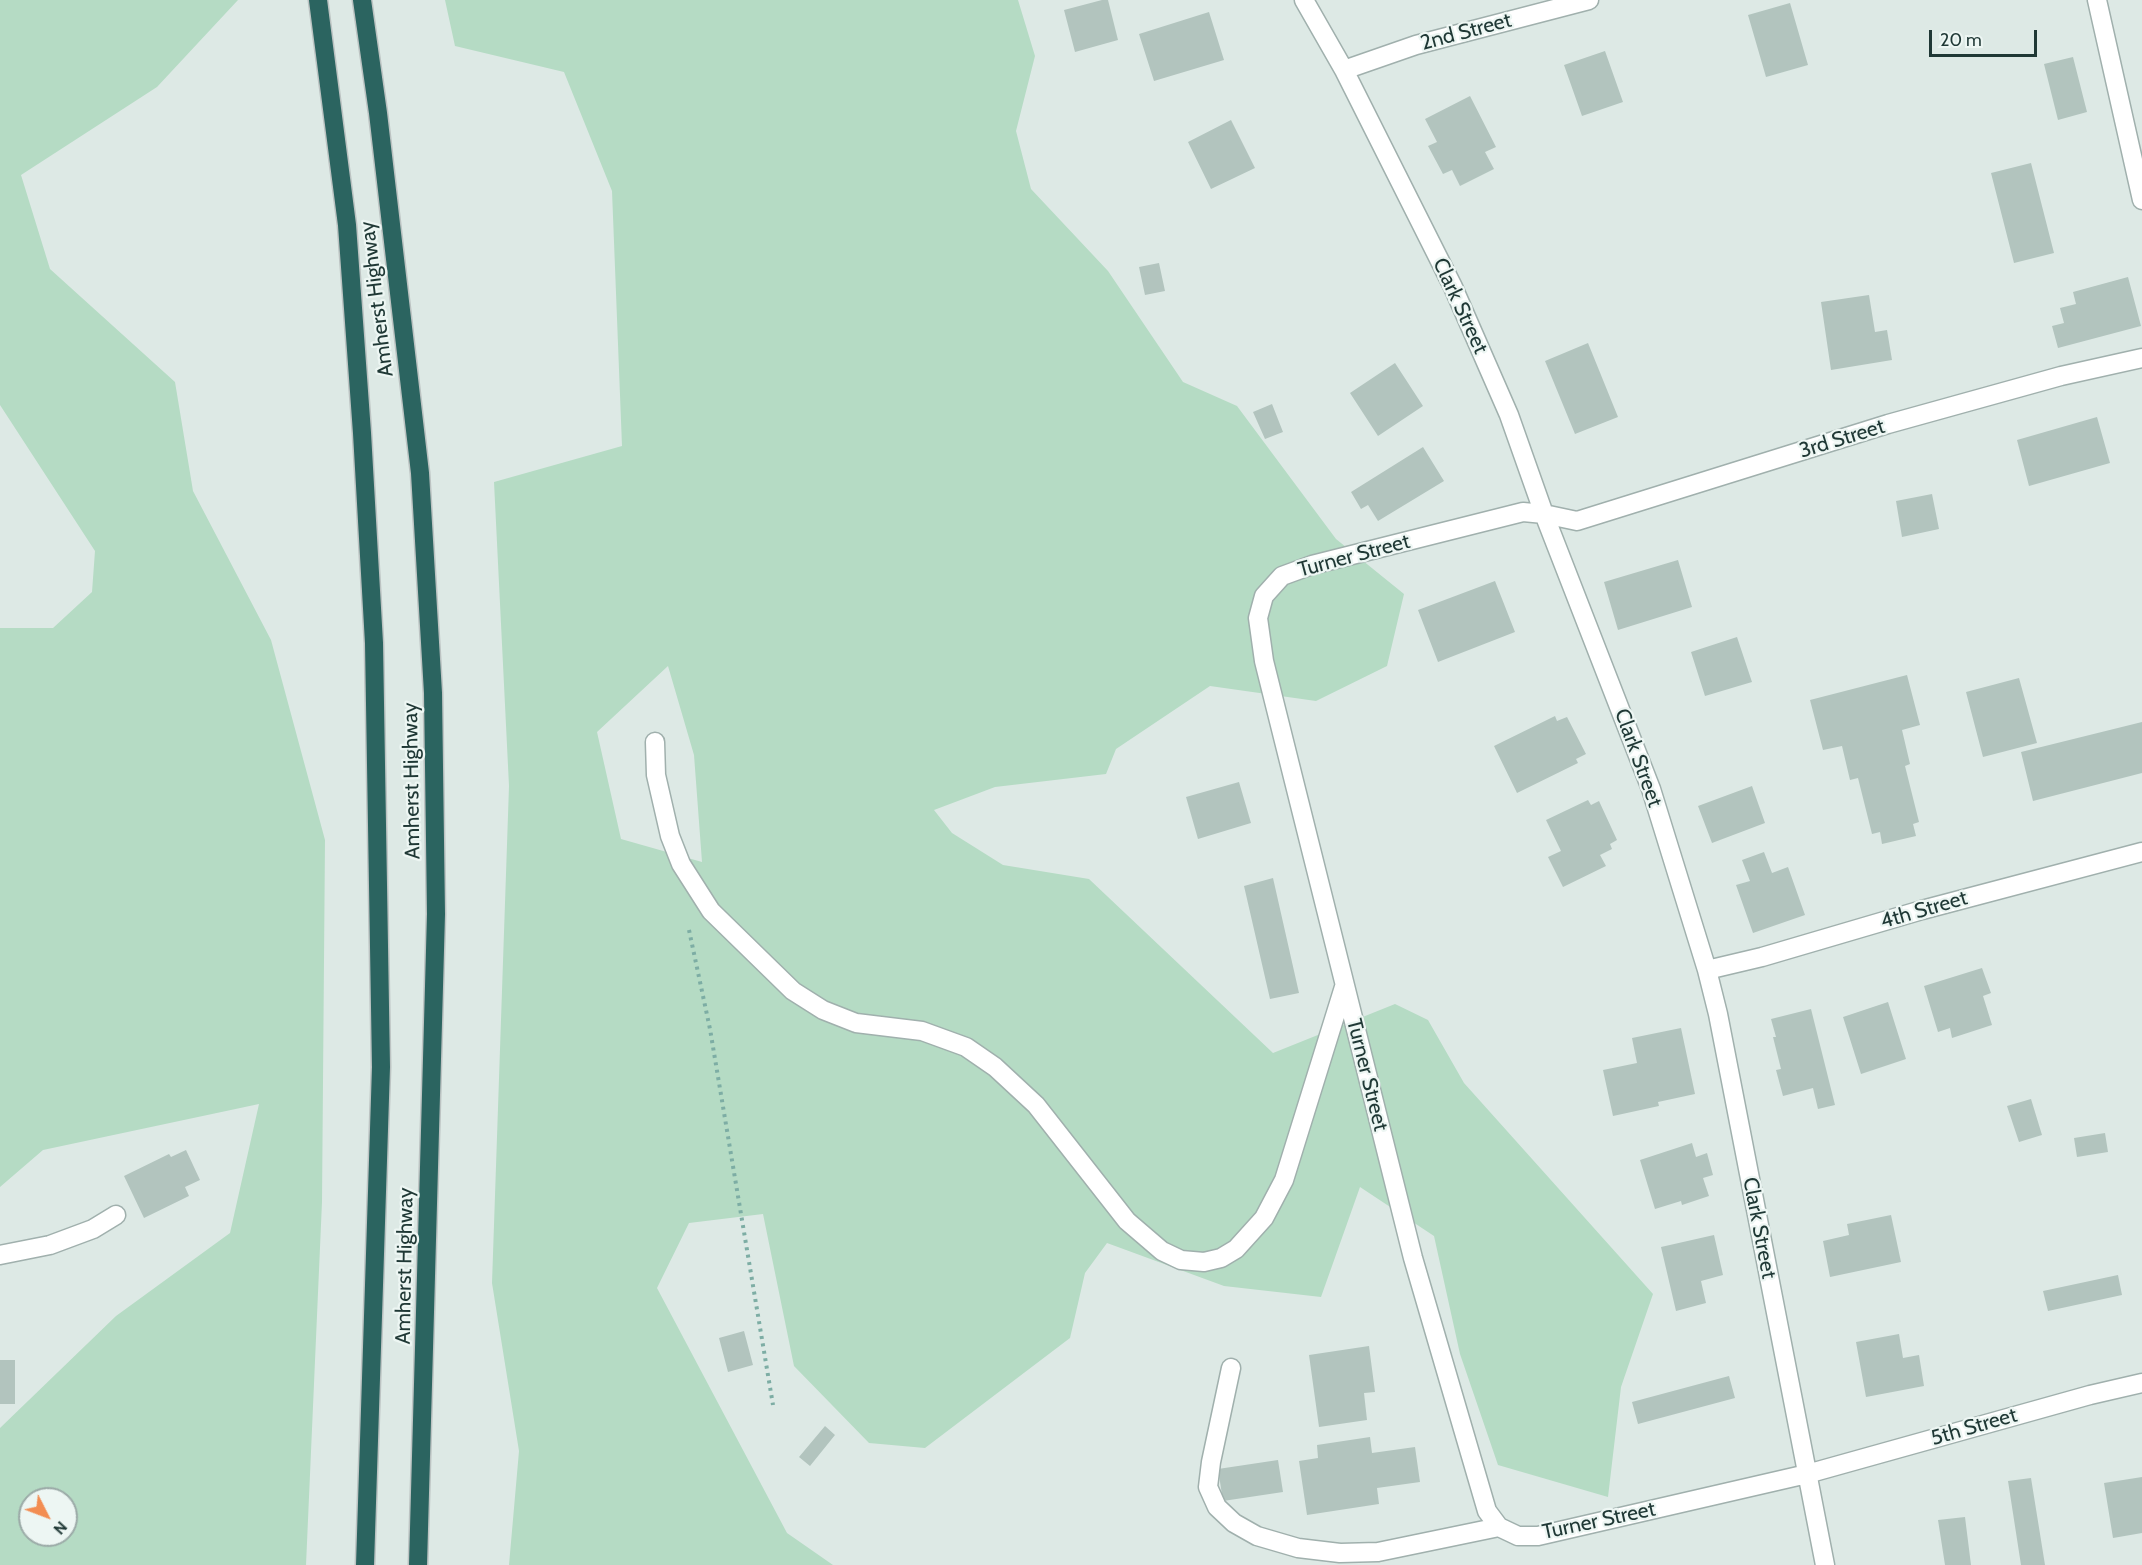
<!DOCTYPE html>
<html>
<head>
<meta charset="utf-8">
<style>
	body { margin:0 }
	#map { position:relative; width:2142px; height:1565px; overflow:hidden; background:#dde9e5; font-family:Cabin,sans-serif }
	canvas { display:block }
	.north { position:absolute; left:18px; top:1487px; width:60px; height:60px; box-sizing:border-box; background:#edf6f3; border:2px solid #9baaa7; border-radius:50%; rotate:132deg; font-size:16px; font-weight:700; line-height:24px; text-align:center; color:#1f3835 }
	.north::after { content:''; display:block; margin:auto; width:21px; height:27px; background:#f28d52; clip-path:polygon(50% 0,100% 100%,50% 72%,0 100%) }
	.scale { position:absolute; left:1929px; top:30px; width:108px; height:27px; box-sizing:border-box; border:3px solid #1f3835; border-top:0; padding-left:8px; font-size:18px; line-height:21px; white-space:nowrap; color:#1f3835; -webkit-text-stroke:4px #edf6f3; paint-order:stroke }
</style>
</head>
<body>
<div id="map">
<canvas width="2142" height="1565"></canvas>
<div class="north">N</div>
<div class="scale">20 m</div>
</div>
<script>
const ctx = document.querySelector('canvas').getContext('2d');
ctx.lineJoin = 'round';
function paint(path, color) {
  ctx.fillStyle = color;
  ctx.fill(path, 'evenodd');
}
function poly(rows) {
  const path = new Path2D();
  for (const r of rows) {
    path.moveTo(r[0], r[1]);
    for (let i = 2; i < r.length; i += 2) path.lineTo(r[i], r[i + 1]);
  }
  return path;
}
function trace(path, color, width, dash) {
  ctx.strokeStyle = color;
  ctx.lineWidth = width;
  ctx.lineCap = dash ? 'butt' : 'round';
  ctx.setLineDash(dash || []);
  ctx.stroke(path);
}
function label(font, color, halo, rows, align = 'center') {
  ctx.font = font + ' Cabin,sans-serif';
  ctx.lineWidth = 4.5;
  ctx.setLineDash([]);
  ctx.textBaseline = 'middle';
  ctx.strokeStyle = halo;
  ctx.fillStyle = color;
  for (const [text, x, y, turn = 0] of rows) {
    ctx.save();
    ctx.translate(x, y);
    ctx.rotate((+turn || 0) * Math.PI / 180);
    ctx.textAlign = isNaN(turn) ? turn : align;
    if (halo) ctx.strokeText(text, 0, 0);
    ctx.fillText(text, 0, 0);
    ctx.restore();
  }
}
paint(poly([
	[0,0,238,0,157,87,21,175,50,269,175,382,193,491,271,640,325,840,322,1202,306,1565,0,1565,0,1428,116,1316,230,1233,259,1104,43,1150,0,1187,0,628,53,628,92,592,95,551,0,405],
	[30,1499,66,1499,66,1535,30,1535],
	[445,0,1018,0,1035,56,1016,131,1031,189,1108,271,1183,382,1237,406,1336,539,1404,594,1387,666,1316,701,1210,686,1116,749,1106,774,995,787,934,810,952,833,1003,865,1089,879,1273,1053,1395,1004,1428,1020,1464,1083,1653,1294,1621,1387,1608,1497,1498,1465,1460,1354,1434,1236,1360,1187,1321,1297,1224,1286,1107,1243,1085,1273,1070,1338,925,1448,869,1443,794,1366,763,1214,689,1223,657,1288,787,1533,833,1565,509,1565,519,1451,492,1283,509,786,494,482,622,446,612,191,564,72,455,46],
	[668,666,694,755,702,862,621,839,597,732]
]), '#b5dbc4');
paint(poly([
	[1102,0,1108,0,1118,40,1075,52,1064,10],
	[1790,3,1808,65,1766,77,1748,15],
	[1209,12,1224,60,1154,81,1139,34],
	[1605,51,1623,102,1582,116,1564,65],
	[2073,57,2087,112,2058,120,2044,64],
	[1470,96,1496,147,1485,152,1494,169,1460,186,1452,170,1443,174,1428,146,1437,142,1425,119],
	[1231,120,1255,168,1211,189,1188,142],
	[2031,163,2054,253,2014,263,1991,173],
	[1159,263,1165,291,1145,295,1139,267],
	[2128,277,2141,326,2058,348,2052,326,2064,323,2060,308,2076,304,2073,292],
	[1869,295,1875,332,1887,330,1892,360,1831,370,1821,302],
	[1588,343,1618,417,1575,434,1545,361],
	[1395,363,1423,406,1378,436,1350,393],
	[1272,404,1283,432,1265,439,1253,412],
	[2097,417,2110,463,2029,486,2017,440],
	[1423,447,1444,481,1378,521,1368,505,1361,509,1351,492],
	[1932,494,1939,529,1902,537,1896,501],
	[1678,560,1692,607,1618,630,1604,582],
	[1495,581,1515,632,1438,662,1418,610],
	[1737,637,1752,682,1705,696,1691,652],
	[1907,675,1920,725,1902,730,1910,764,1905,766,1919,822,1913,824,1916,836,1882,844,1880,832,1872,834,1858,778,1850,780,1842,746,1823,750,1810,700],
	[2019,678,2037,743,1983,757,1966,692],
	[1555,716,1557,721,1567,717,1586,754,1576,759,1578,763,1517,793,1494,746],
	[2142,722,2142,773,2033,801,2021,752],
	[1239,782,1251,823,1198,839,1186,797],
	[1752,786,1765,823,1712,843,1698,806],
	[1588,800,1591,805,1599,801,1617,840,1610,844,1612,849,1600,855,1606,866,1563,887,1548,857,1561,851,1546,820],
	[1764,852,1772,873,1788,867,1805,915,1753,933,1736,885,1750,881,1742,860],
	[1273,878,1299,993,1270,999,1244,886],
	[1982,968,1991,993,1983,996,1992,1025,1952,1038,1950,1028,1938,1032,1924,986],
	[1888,1002,1906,1059,1861,1074,1843,1017],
	[1811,1009,1835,1105,1818,1109,1813,1088,1783,1096,1776,1070,1781,1069,1773,1037,1776,1037,1771,1019],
	[1681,1028,1695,1094,1658,1102,1659,1106,1613,1116,1603,1070,1637,1063,1632,1038],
	[2031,1099,2042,1135,2019,1142,2007,1106],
	[2105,1133,2108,1152,2077,1157,2074,1138],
	[1692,1143,1696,1157,1707,1153,1713,1175,1703,1178,1709,1196,1682,1205,1681,1201,1655,1209,1640,1160],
	[186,1150,200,1180,185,1187,189,1196,144,1218,124,1176,169,1154,171,1157],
	[1891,1215,1901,1262,1830,1277,1823,1241,1849,1235,1847,1224],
	[1714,1235,1723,1275,1701,1281,1706,1303,1676,1311,1661,1247],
	[2118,1275,2122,1295,2048,1311,2043,1291],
	[744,1331,753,1365,728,1372,719,1338],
	[1899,1334,1903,1358,1919,1355,1924,1386,1866,1397,1856,1342],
	[1369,1346,1375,1392,1364,1393,1367,1420,1319,1427,1309,1355],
	[0,1360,15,1360,15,1404,0,1404],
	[1729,1376,1735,1398,1638,1424,1632,1402],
	[825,1426,835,1435,810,1466,799,1457],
	[1370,1437,1372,1453,1415,1447,1420,1482,1377,1488,1379,1504,1307,1515,1299,1461,1318,1458,1317,1445],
	[1278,1460,1283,1492,1223,1501,1218,1469],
	[2142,1477,2142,1533,2113,1538,2104,1483],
	[2031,1478,2045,1565,2021,1565,2008,1481],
	[1965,1517,1971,1565,1945,1565,1938,1520]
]), '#b2c4be');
const minor = poly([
	[1304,0,1344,70,1453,287,1509,415,1544,514,1651,789,1707,970,1718,1014,1825,1565],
	[2097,0,2142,200],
	[1344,70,1416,45,1589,0],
	[2142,358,2061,376,1888,424,1577,521,1544,514,1523,512,1312,565,1282,576,1264,596,1258,618,1264,661,1413,1258,1487,1511,1499,1527,1518,1536,1538,1536,1807,1474,2090,1395,2142,1383],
	[655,742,656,775,670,836,681,864,711,911,793,991,823,1010,856,1023,922,1031,966,1047,995,1067,1036,1105,1127,1221,1162,1251,1181,1260,1204,1262,1221,1258,1236,1249,1264,1218,1284,1180,1344,987],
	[1707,970,1762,957,1922,910,2142,852],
	[0,1255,50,1245,93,1229,116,1215],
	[1231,1368,1211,1462,1208,1487,1217,1507,1234,1523,1257,1536,1298,1548,1340,1553,1378,1552,1499,1527]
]);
const highway = poly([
	[318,0,347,225,362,433,374,643,381,1067,365,1565],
	[362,0,378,113,420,473,433,693,436,914,418,1565]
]);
trace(minor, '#a0b0ad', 21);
trace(highway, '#bcc3c2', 21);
trace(poly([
	[689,930,710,1029,773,1405]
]), '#7dada4', 4, [3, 4.5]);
trace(minor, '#fff', 18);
trace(highway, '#2b6460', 18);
label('21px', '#1f3835', '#edf6f3', [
	["2nd Street",1466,32,-15],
	["Amherst Highway",377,299,-97],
	["Clark Street",1460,306,65],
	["3rd Street",1842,439,-17],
	["Turner Street",1354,556,-15],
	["Clark Street",1638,758,70],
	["Amherst Highway",412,781,-91],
	["4th Street",1924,910,-16],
	["Turner Street",1367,1075,76],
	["Clark Street",1759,1228,79],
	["Amherst Highway",405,1266,-89],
	["5th Street",1974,1427,-16],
	["Turner Street",1599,1521,-12]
]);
</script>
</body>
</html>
